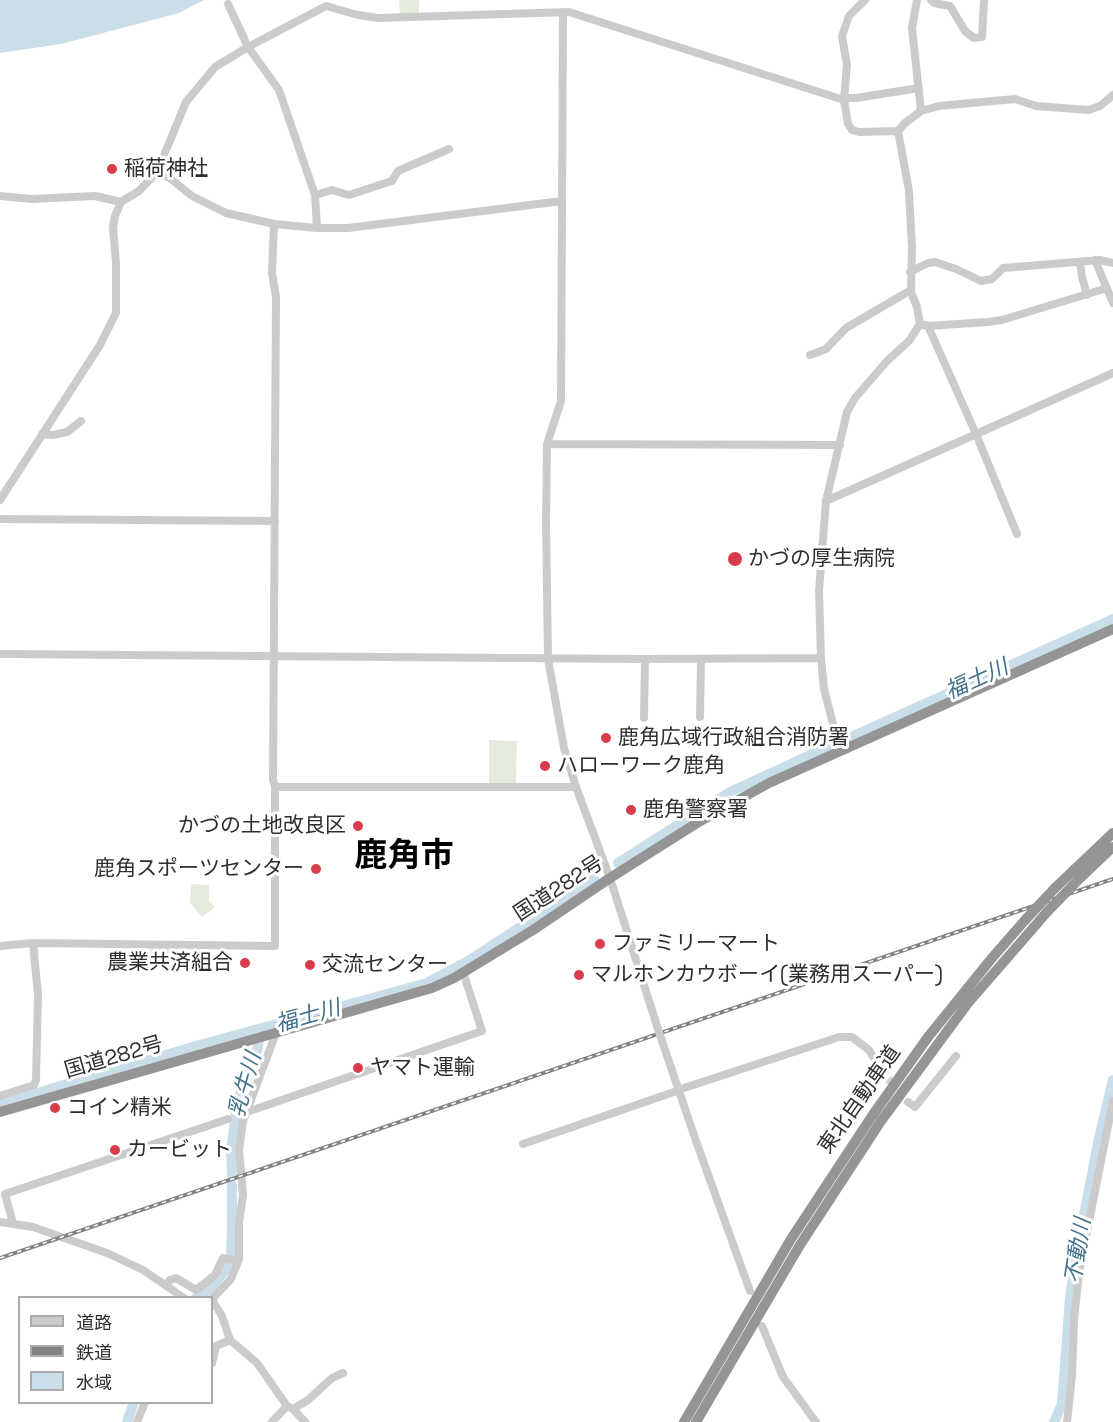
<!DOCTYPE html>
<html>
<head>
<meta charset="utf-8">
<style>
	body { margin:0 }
	#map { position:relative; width:1113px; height:1422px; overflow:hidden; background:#fff; font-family:"Space Grotesk","Noto Sans JP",sans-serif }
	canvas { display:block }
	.legend { position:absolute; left:18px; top:1296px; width:195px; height:108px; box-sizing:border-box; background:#fff; border:2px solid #ababab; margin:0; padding:8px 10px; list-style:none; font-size:18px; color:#2e2e2e }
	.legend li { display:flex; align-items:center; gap:12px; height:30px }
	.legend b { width:30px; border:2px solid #ababab }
</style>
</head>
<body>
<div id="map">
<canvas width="1113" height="1422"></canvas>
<ul class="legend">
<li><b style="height:8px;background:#cbcbcb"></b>道路</li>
<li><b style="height:8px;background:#838383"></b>鉄道</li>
<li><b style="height:16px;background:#cadee9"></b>水域</li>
</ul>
</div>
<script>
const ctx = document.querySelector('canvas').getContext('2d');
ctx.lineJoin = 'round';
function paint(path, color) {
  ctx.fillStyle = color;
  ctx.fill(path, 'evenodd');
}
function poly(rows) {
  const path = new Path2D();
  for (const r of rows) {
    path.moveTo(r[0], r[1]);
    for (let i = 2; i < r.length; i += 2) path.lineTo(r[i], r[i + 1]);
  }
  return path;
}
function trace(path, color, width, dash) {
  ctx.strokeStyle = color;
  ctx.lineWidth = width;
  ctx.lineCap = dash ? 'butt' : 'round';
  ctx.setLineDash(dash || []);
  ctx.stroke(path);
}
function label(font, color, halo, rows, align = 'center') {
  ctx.font = font + ' "Space Grotesk","Noto Sans JP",sans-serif';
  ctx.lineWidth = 6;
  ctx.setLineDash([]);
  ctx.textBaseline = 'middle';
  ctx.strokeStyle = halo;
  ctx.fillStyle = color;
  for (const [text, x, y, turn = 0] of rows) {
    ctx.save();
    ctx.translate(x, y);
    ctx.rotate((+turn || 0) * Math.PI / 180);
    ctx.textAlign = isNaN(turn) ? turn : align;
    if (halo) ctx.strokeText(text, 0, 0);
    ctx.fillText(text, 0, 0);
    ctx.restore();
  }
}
paint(poly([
	[399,0,419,0,419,15,400,15],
	[489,740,517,741,516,784,489,783],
	[191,884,209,885,209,901,215,907,202,917,190,903],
	[150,948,171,949,168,963,150,963]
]), '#e4ebdd');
paint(poly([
	[0,0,204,0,179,13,61,44,0,53]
]), '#cadee9');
trace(poly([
	[842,741,1113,619],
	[618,863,730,792,832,745],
	[0,1104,196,1046,427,983,470,960,594,879],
	[232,1176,231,1150,238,1099,256,1056,261,1030],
	[196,1298,210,1289,227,1268,231,1256,232,1230,232,1185],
	[127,1422,134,1402],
	[1054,1422,1062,1404,1070,1298,1075,1261,1099,1138,1113,1080]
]), '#cadee9', 10);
trace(poly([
	[881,1069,895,1087]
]), '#d5d5d5', 8, [8, 4]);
trace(poly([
	[865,0,849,16,842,36,847,65,844,100,848,124,852,130,859,132,898,131],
	[917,0,912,28,921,111],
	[931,0,934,3,950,6,965,31,974,38,982,37,984,0],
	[228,4,248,47,279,90,315,195,317,228],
	[563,14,561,401,547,444,546,521,548,659,564,748,576,787,610,878,657,1026],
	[157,172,171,179,192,196,226,213,274,224,317,228,348,228,562,201],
	[315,195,332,190,349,195,392,181,398,171,449,149],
	[0,196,32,199,95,196,121,202],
	[1095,260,1113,303],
	[1080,262,1082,277,1087,295],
	[910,272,928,263,935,262,956,269,981,281,992,279,1003,268,1100,260,1113,263],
	[924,325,928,326,988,322,1002,320,1107,288],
	[928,326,976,434,1017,534],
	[810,355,826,349,846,328,911,290],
	[42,434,53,435,67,432,81,421],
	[547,444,840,445],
	[0,500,100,345,116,313,116,263,113,227,115,216,121,202,139,191,157,172,186,102,215,67,248,47,326,6,358,15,378,18,569,12,844,100,848,98,856,98,919,88],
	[826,501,1113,373],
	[0,519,275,521],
	[0,654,642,659,821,658],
	[700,717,701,659],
	[644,718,645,659],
	[840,751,824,689,821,658,819,591,826,501,847,412,855,398,887,361,909,341,920,324,917,307,911,292,912,247,909,191,898,131,905,123,921,111,939,106,1015,99,1036,106,1089,110,1100,106,1113,95],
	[275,787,576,787],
	[0,946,33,943,275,946,275,787,273,780,276,297,272,273,274,224],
	[662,1041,696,1141,750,1291],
	[684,1088,839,1037,852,1037,869,1050,881,1069],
	[0,1096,34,1085,36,1080,38,995,33,943],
	[908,1102,915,1107,956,1056],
	[232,1109,244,1113,482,1031,463,972],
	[523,1144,674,1092],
	[0,1222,33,1227,107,1253,143,1270,184,1298],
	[13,1223,5,1194,228,1119],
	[166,1285,170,1280,176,1278,196,1290,215,1275,223,1258,238,1261],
	[212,1299,231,1279,239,1259,239,1223,243,1195,239,1150,243,1121,276,1033],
	[212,1300,222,1316,230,1340,257,1363,287,1406,293,1409,308,1400,332,1378,343,1373],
	[762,1326,783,1377,816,1422],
	[212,1363,216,1346,230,1340],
	[293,1409,305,1422],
	[137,1422,145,1402],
	[272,1422,287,1406],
	[1067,1422,1072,1376,1074,1320,1079,1272,1113,1101]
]), '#cbcbcb', 8);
trace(poly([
	[1079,879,1113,847],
	[1055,888,1113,833],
	[0,1112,432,988,454,978,533,930,610,878,697,823,769,783,1113,629],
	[684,1422,791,1239,872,1116,928,1037,992,958,1026,919],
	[696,1422,800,1245,881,1121,968,1003,1047,912]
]), '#959595', 10);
const rail = poly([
	[0,1258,1113,879]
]);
trace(rail, '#838383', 4);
trace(rail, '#fff', 1.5, [4.5]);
trace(poly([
	[657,1026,662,1041]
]), '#cbcbcb', 8);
trace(poly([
	[1047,912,1079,879],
	[1026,919,1055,888]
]), '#959595', 10);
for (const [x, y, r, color] of [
	[112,169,6,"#d93c4a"],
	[735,559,8,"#d93c4a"],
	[606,738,6,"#d93c4a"],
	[545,766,6,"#d93c4a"],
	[631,810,6,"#d93c4a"],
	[358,826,6,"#d93c4a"],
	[316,869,6,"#d93c4a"],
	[600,944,6,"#d93c4a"],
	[245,963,6,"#d93c4a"],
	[310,965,6,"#d93c4a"],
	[579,975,6,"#d93c4a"],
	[358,1068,6,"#d93c4a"],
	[55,1108,6,"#d93c4a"],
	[115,1150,6,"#d93c4a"]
]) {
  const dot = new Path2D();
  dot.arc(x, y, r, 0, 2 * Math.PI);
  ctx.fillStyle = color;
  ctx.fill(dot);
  trace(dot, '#fff', 2);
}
label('21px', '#2e2e2e', '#fff', [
	["稲荷神社",124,169],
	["かづの厚生病院",748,559],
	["鹿角広域行政組合消防署",618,738],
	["ハローワーク鹿角",557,766],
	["鹿角警察署",643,810],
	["かづの土地改良区",346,826,"right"],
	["鹿角スポーツセンター",304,869,"right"],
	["ファミリーマート",612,944],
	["農業共済組合",233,963,"right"],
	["交流センター",322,965],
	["マルホンカウボーイ(業務用スーパー)",591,975],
	["ヤマト運輸",370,1068],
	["コイン精米",67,1108],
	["カービット",127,1150]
], 'left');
label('21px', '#2e2e2e', '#fff', [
	["国道282号",559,889,-33],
	["国道282号",114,1058,-16],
	["東北自動車道",860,1100,-55]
]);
label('italic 22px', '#41708b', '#fff', [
	["福士川",977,680,-24],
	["福士川",308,1017,-16],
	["乳牛川",246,1085,-74],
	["不動川",1079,1251,-81]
]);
label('bold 33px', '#000', '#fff', [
	["鹿角市",404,857]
]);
</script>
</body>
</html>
